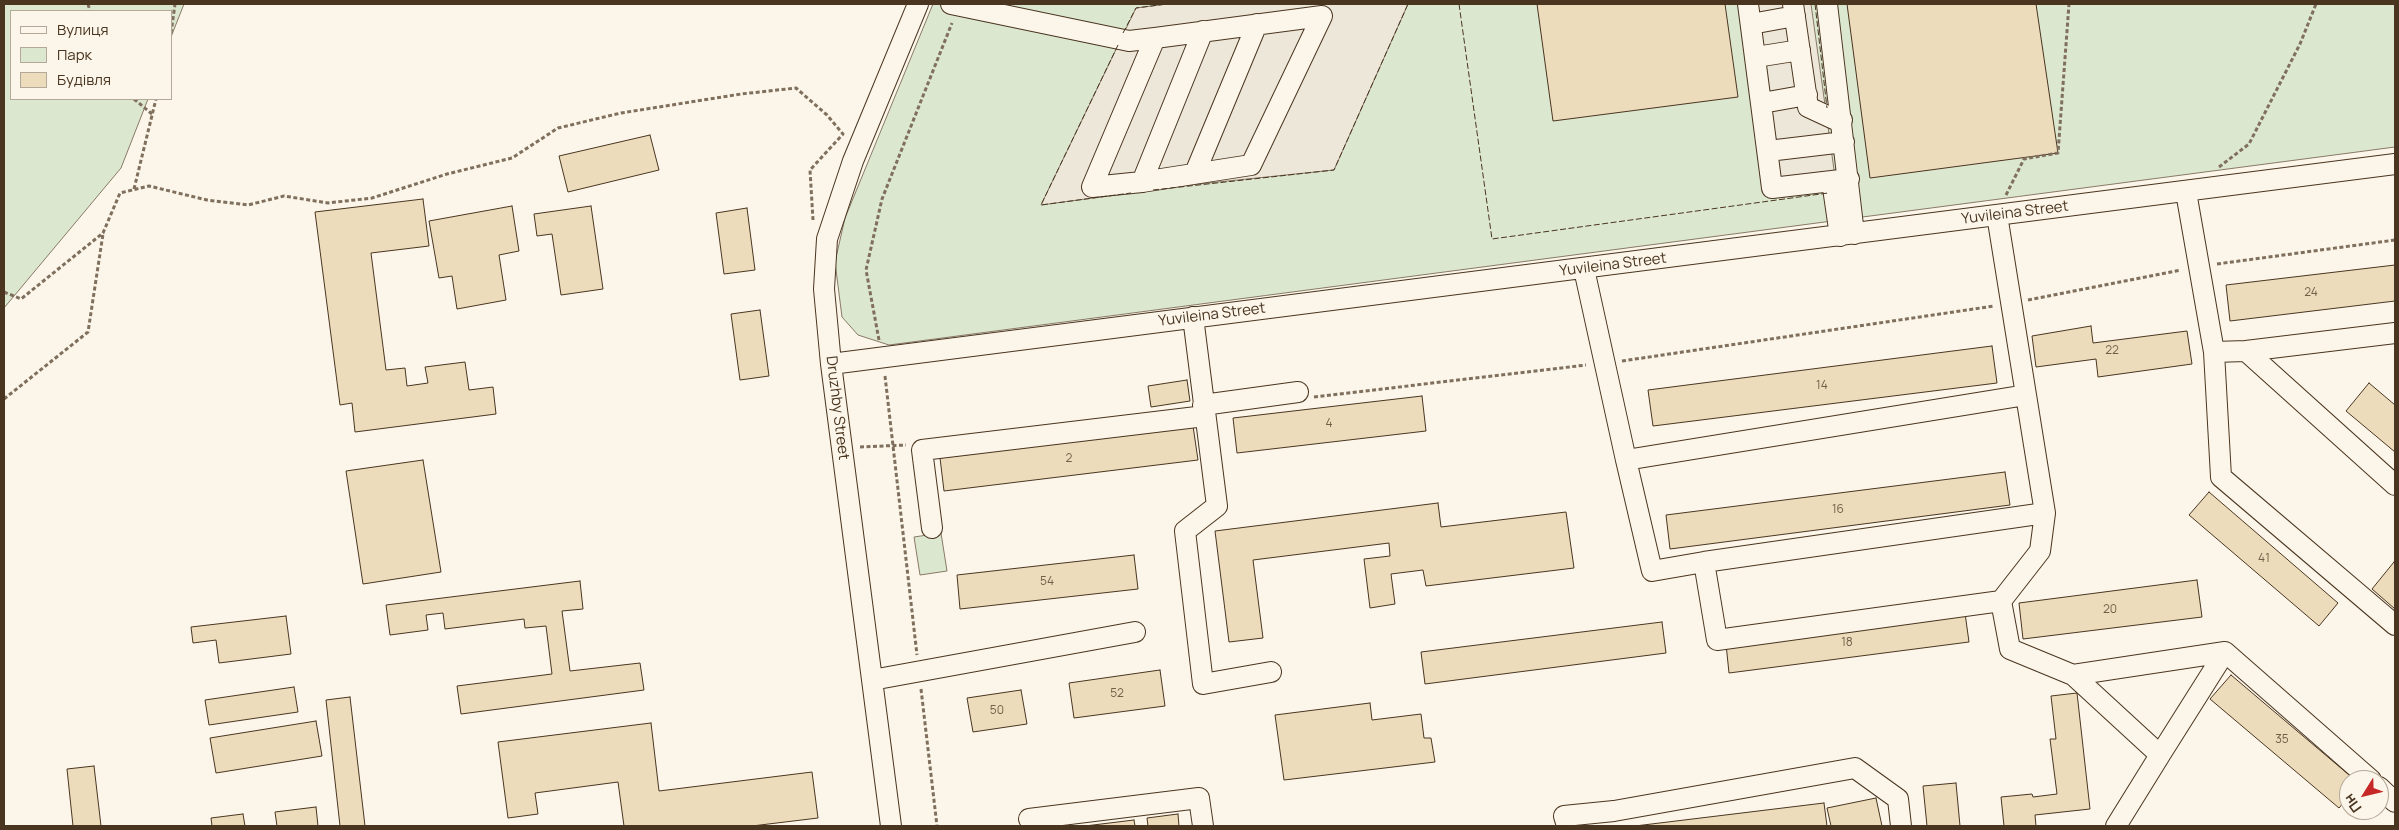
<!DOCTYPE html>
<html>
<head>
<meta charset="utf-8">
<style>
	body { margin:0 }
	#map { position:relative; width:2399px; height:830px; overflow:hidden; background:#fbf6e9; font-family:Manrope,sans-serif }
	canvas { display:block }
	.frame { position:absolute; inset:0; border:5px solid #4a3520; pointer-events:none }
	.legend { position:absolute; left:10px; top:10px; width:162px; height:90px; box-sizing:border-box; background:#fbf6e9; border:1px solid #b4a999; margin:0; padding:6px 9px; list-style:none; font-size:15px; color:#4a3520 }
	.legend li { display:flex; align-items:center; gap:10px; height:25px }
	.legend b { width:25px; border:1px solid #b4a999 }
	.north { position:absolute; left:2339px; top:770px; width:50px; height:50px; box-sizing:border-box; background:#fbf6e9; border:1px solid #b4a999; border-radius:50%; rotate:234deg; font-size:14px; font-weight:700; line-height:20px; text-align:center; color:#4a3520 }
	.north::after { content:''; display:block; margin:auto; width:18px; height:22px; background:#c62828; clip-path:polygon(50% 0,100% 100%,50% 72%,0 100%) }
</style>
</head>
<body>
<div id="map">
<canvas width="2399" height="830"></canvas>
<div class="frame"></div>
<ul class="legend">
<li><b style="height:6px;background:#fbf6e9"></b>Вулиця</li>
<li><b style="height:14px;background:#dce7d0"></b>Парк</li>
<li><b style="height:14px;background:#ecdcbc"></b>Будівля</li>
</ul>
<div class="north">Пн</div>
</div>
<script>
const ctx = document.querySelector('canvas').getContext('2d');
ctx.lineJoin = 'round';
function paint(path, color) {
  ctx.fillStyle = color;
  ctx.fill(path, 'evenodd');
}
function poly(rows) {
  const path = new Path2D();
  for (const r of rows) {
    path.moveTo(r[0], r[1]);
    for (let i = 2; i < r.length; i += 2) path.lineTo(r[i], r[i + 1]);
  }
  return path;
}
function trace(path, color, width, dash) {
  ctx.strokeStyle = color;
  ctx.lineWidth = width;
  ctx.lineCap = dash ? 'butt' : 'round';
  ctx.setLineDash(dash || []);
  ctx.stroke(path);
}
function label(font, color, halo, rows, align = 'center') {
  ctx.font = font + ' Manrope,sans-serif';
  ctx.lineWidth = 4;
  ctx.setLineDash([]);
  ctx.textBaseline = 'middle';
  ctx.strokeStyle = halo;
  ctx.fillStyle = color;
  for (const [text, x, y, turn = 0] of rows) {
    ctx.save();
    ctx.translate(x, y);
    ctx.rotate((+turn || 0) * Math.PI / 180);
    ctx.textAlign = isNaN(turn) ? turn : align;
    if (halo) ctx.strokeText(text, 0, 0);
    ctx.fillText(text, 0, 0);
    ctx.restore();
  }
}
const green = poly([
	[4,4,184,4,171,37,171,11,11,11,11,99,148,99,121,168,4,308,4,4],
	[933,4,2395,4,2395,147,889,345,858,335,842,317,835,262,845,218,933,4],
	[941,533,947,571,920,575,914,537,941,533]
]);
paint(green, '#dce7d0');
trace(green, '#887966', 1);
const parking = poly([
	[1167,4,1408,4,1334,170,1189,185,1041,205,1136,8,1167,4],
	[1740,4,1811,4,1835,177,1764,187,1740,4]
]);
paint(parking, '#ede7d9');
trace(parking, '#887966', 1);
const building = poly([
	[1537,4,1725,4,1738,97,1553,121,1537,4],
	[1847,4,2036,4,2058,153,1870,178,1847,4],
	[650,135,659,170,568,192,559,156,650,135],
	[423,199,429,246,371,253,386,370,405,368,407,386,428,383,425,367,465,362,469,390,493,387,496,414,355,432,352,403,340,405,315,212,423,199],
	[512,206,519,251,499,255,506,300,457,309,452,276,439,278,429,221,512,206],
	[591,206,603,289,561,295,552,234,537,236,534,214,591,206],
	[747,208,755,270,724,274,716,213,747,208],
	[2395,265,2395,301,2230,321,2226,285,2395,265],
	[760,310,769,376,740,380,731,314,760,310],
	[2091,326,2093,343,2187,331,2192,364,2098,377,2096,359,2036,367,2032,336,2091,326],
	[1992,346,1997,383,1653,426,1648,390,1992,346],
	[1187,380,1190,401,1151,407,1148,386,1187,380],
	[2369,383,2395,405,2395,452,2346,411,2369,383],
	[1422,396,1426,431,1237,453,1233,418,1422,396],
	[1193,426,1198,460,944,491,940,458,1193,426],
	[423,460,441,572,363,584,346,471,423,460],
	[2005,472,2010,505,1670,549,1666,515,2005,472],
	[2209,492,2338,603,2319,626,2189,515,2209,492],
	[1438,503,1441,527,1566,512,1574,568,1426,586,1423,570,1391,574,1395,604,1370,608,1364,559,1390,556,1389,543,1253,560,1263,638,1229,642,1215,531,1438,503],
	[1134,555,1138,589,960,609,957,575,1134,555],
	[2394,562,2395,563,2395,609,2372,589,2394,562],
	[2197,580,2202,617,2023,639,2019,603,2197,580],
	[580,581,583,609,562,611,570,671,640,663,644,690,461,714,457,686,552,674,546,626,525,628,524,619,445,629,443,613,426,615,428,630,390,635,386,605,580,581],
	[1965,613,1969,642,1729,673,1726,644,1965,613],
	[286,616,291,654,219,663,216,640,193,643,191,627,286,616],
	[1662,622,1666,653,1425,684,1421,652,1662,622],
	[1160,670,1165,706,1074,718,1069,683,1160,670],
	[2231,675,2355,780,2349,780,2349,796,2339,808,2210,699,2231,675],
	[294,687,298,712,209,725,205,700,294,687],
	[1021,690,1027,724,973,732,967,698,1021,690],
	[2077,693,2090,809,2035,815,2036,826,2004,826,2001,797,2032,794,2033,797,2057,794,2050,739,2056,739,2051,696,2077,693],
	[350,697,365,826,340,826,326,700,350,697],
	[1370,703,1372,720,1421,714,1424,738,1431,738,1435,762,1284,780,1275,715,1370,703],
	[316,721,322,756,216,773,210,738,316,721],
	[651,723,659,791,812,772,818,818,752,826,624,826,618,782,535,793,538,814,508,818,498,742,651,723],
	[94,766,101,826,73,826,67,769,94,766],
	[1956,783,1960,826,1927,826,1923,786,1956,783],
	[1876,798,1882,826,1831,826,1827,808,1876,798],
	[1824,803,1827,826,1635,826,1824,803],
	[316,807,318,826,277,826,275,812,316,807],
	[243,814,245,826,212,826,211,818,243,814],
	[1178,814,1179,826,1148,826,1147,818,1178,814],
	[1134,820,1135,826,1085,826,1134,820]
]);
paint(building, '#ecdcbc');
trace(building, '#4a3520', 1);
const minor = poly([
	[951,4,1129,41,1155,38,1322,16,1251,165,1142,182,1092,187,1155,38],
	[1748,4,1772,188,1849,179],
	[1793,4,1808,107,1836,120,1842,120],
	[1827,4,1854,234],
	[1751,24,1795,16],
	[1756,57,1800,50],
	[1762,103,1807,95],
	[1768,151,1844,142],
	[1195,173,1257,24],
	[1832,181,1840,236],
	[1142,182,1203,31],
	[2186,192,2214,352,2246,351,2395,485],
	[1997,215,2045,513],
	[1584,269,1626,460,2026,395],
	[1193,317,1217,506,1185,531,1203,684,1271,672],
	[2246,351,2395,333],
	[2214,352,2221,477,2395,625],
	[831,364,2395,164],
	[1203,405,1298,392],
	[1626,460,1652,571,1704,562],
	[932,528,922,450,1205,416],
	[2001,601,1717,640,1704,562,2045,513,2040,551,2001,601,2010,649,2073,675,2160,755,2116,826],
	[2073,675,2225,652],
	[872,680,1135,632],
	[2160,755,2225,652,2371,780],
	[2379,787,2395,802],
	[1029,819,1199,798,1203,826],
	[891,826,831,364,824,289,827,239,853,161,918,4],
	[1567,826,1564,816,1614,811,1855,768,1898,799,1901,826]
]);
trace(minor, '#4a3520', 22);
trace(poly([
	[88,4,90,11],
	[171,33,175,4],
	[134,99,152,114],
	[2219,167,2249,144,2300,44,2316,4],
	[134,189,156,99],
	[2006,195,2024,159,2058,153,2069,4],
	[2217,264,2395,240],
	[4,292,21,299,103,233,120,193,149,186,207,200,248,205,284,196,328,203,372,198,447,174,512,158,558,128,621,113,741,94,796,88,827,115,843,134,810,170,813,220],
	[2028,300,2181,270],
	[879,340,866,270,882,199,952,23],
	[1622,361,1994,306],
	[885,376,917,655],
	[1314,397,1586,365],
	[4,399,88,332,103,234],
	[860,447,906,445],
	[921,689,937,826]
]), '#7f6f5c', 3, [4, 2.5]);
trace(minor, '#fbf6e9', 20);
trace(poly([
	[1459,4,1492,239,1828,193],
	[1815,4,1827,108],
	[1123,33,1136,8,1167,4],
	[1118,45,1041,205,1131,193],
	[1153,190,1334,170,1408,4]
]), '#4a3520', 1, [6, 2.5]);
label('12px', '#725f47', null, [
	["24",2311,293],
	["22",2112,351],
	["14",1822,386],
	["4",1329,424],
	["2",1069,459],
	["16",1838,510],
	["41",2264,559],
	["54",1047,582],
	["20",2110,610],
	["18",1847,643],
	["52",1117,694],
	["50",997,711],
	["35",2282,740]
]);
label('15px', '#4a3520', '#fbf6e9', [
	["Yuvileina Street",2015,213,-7],
	["Yuvileina Street",1613,265,-7],
	["Yuvileina Street",1212,315,-7],
	["Druzhby Street",837,408,83]
]);
</script>
</body>
</html>
